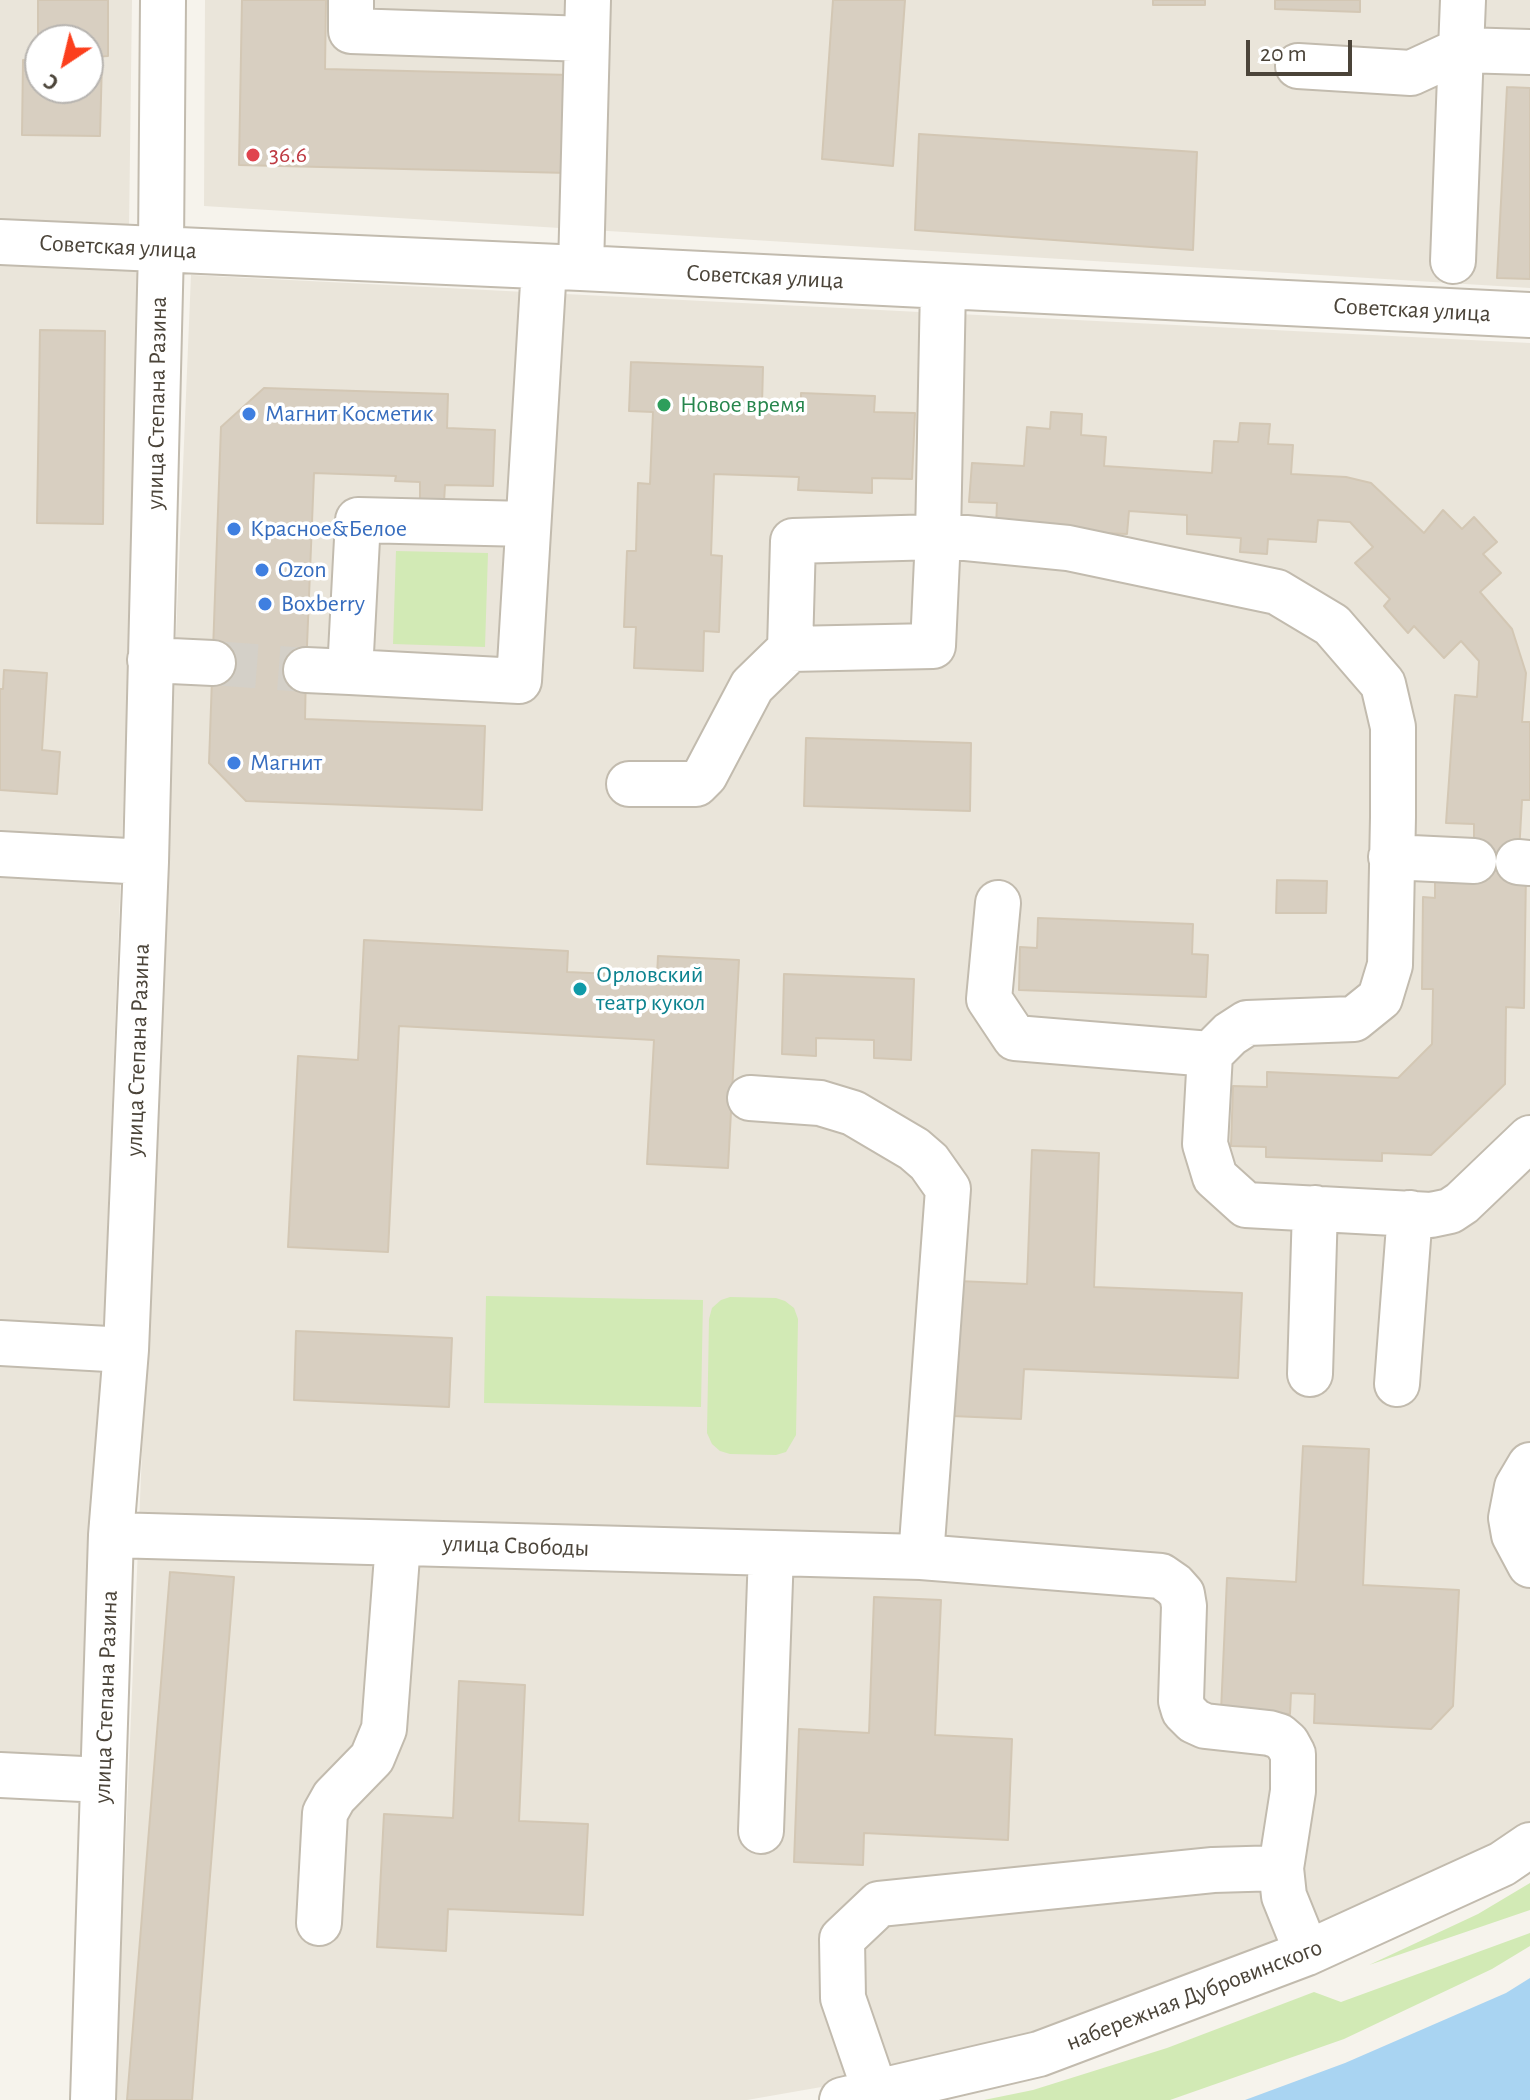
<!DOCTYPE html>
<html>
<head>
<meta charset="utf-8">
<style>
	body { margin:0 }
	#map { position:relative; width:1530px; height:2100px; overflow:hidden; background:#f6f3ec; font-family:"Alegreya Sans",sans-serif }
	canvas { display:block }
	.north { position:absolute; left:24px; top:24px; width:80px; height:80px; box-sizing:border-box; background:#fff; border:2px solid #b7b4b0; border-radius:50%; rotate:215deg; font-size:22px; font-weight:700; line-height:32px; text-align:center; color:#4b4439 }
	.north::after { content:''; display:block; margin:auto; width:28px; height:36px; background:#fc3f1d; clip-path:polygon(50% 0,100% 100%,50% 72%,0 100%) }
	.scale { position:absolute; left:1246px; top:40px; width:106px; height:36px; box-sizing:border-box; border:4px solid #4b4439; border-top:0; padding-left:10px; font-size:24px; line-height:28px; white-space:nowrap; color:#4b4439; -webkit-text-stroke:6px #fff; paint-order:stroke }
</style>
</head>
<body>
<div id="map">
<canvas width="1530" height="2100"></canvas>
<div class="north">С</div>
<div class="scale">20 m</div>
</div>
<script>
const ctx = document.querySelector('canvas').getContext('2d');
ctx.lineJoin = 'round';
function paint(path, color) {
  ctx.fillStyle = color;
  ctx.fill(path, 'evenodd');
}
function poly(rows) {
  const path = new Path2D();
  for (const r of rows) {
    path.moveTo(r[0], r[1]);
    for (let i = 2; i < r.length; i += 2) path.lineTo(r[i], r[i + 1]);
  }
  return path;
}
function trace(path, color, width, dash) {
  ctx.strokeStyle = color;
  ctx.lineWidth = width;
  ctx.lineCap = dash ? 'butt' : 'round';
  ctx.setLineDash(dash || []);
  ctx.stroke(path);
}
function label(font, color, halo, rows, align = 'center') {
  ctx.font = font + ' "Alegreya Sans",sans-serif';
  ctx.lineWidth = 7;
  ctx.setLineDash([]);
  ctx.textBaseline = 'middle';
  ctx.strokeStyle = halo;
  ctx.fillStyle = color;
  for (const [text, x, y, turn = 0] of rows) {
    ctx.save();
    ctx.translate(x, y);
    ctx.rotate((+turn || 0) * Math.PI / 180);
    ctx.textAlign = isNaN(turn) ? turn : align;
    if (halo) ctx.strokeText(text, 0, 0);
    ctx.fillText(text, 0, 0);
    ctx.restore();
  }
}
paint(poly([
	[0,0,132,0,129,229,0,223],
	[40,40,88,40,88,88,40,88],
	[205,0,1530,0,1530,288,204,206],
	[0,261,144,266,87,1761,0,1756],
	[191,275,1530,343,1530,1821,1467,1862,1301,1948,930,2068,747,2100,115,2100]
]), '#eae5da');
paint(poly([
	[396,551,488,553,485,647,393,644],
	[486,1296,703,1300,701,1407,484,1403],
	[730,1297,776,1298,785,1301,794,1308,798,1319,796,1435,786,1452,776,1455,730,1454,720,1451,712,1444,707,1433,709,1319,712,1308,721,1300],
	[1530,1883,1530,1910,1369,1965,1478,1914],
	[1530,1933,1530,1946,1492,1969,1344,2039,1170,2100,984,2100,1033,2090,1167,2048,1314,1992,1341,2002]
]), '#d2eab5');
paint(poly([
	[1530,1978,1530,2100,1245,2100,1345,2063,1506,1993]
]), '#a9d4f2');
const building = poly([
	[38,0,108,0,108,56,88,57,88,40,40,40,38,57,38,0],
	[242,0,326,0,325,69,571,75,569,173,239,165,242,0],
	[833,0,905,0,893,166,822,159,833,0],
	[1153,0,1205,0,1205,5,1153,5,1153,0],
	[1275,0,1360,0,1360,12,1275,9,1275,0],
	[23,60,40,60,40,88,88,88,88,60,102,60,100,136,22,135,23,60],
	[1507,87,1530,88,1530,279,1497,278,1507,87],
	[919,134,1197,152,1193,250,915,230,919,134],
	[40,330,105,331,103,524,37,523,40,330],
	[631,362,763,367,762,405,801,406,801,393,875,396,874,412,915,413,912,479,872,478,872,493,798,490,799,477,714,474,711,555,722,556,719,632,704,631,703,671,634,668,636,627,624,627,627,551,636,551,638,483,650,484,653,412,629,411,631,362],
	[264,388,448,394,447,428,495,430,493,486,445,485,444,502,420,501,420,482,395,481,396,476,314,473,306,670,305,719,485,726,482,810,246,801,209,763,221,427,264,388],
	[1051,412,1082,414,1081,435,1106,437,1104,466,1212,473,1214,441,1238,442,1240,423,1270,424,1268,444,1293,445,1291,474,1346,477,1371,483,1424,533,1443,510,1462,529,1474,517,1497,542,1483,554,1501,573,1480,592,1512,629,1526,673,1522,722,1530,722,1530,800,1522,800,1518,871,1474,870,1474,824,1446,823,1455,695,1477,697,1479,661,1461,641,1444,658,1414,626,1408,633,1384,606,1390,599,1355,563,1373,547,1350,522,1318,520,1316,542,1268,539,1267,554,1240,552,1241,538,1187,534,1187,515,1129,511,1127,534,996,528,997,503,969,502,972,463,1024,466,1027,427,1050,429,1051,412],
	[4,670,47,673,42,750,60,752,57,794,0,790,0,689,3,689,4,670],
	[806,738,971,743,970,811,804,806,806,738],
	[1435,869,1526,871,1524,1008,1506,1007,1505,1084,1431,1155,1382,1153,1382,1161,1266,1157,1266,1147,1231,1146,1233,1086,1267,1087,1267,1072,1398,1078,1432,1044,1433,989,1422,989,1423,897,1435,898,1435,869],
	[1277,880,1327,881,1326,913,1276,913,1277,880],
	[1038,918,1193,924,1192,954,1208,955,1206,997,1019,990,1020,947,1037,948,1038,918],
	[364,940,568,951,567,972,657,976,658,956,739,960,728,1168,647,1164,654,1040,399,1026,388,1252,288,1247,298,1056,358,1060,364,940],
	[784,974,914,979,911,1060,874,1058,874,1040,816,1038,816,1056,782,1054,784,974],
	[1032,1150,1099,1153,1094,1287,1242,1293,1238,1378,1024,1369,1021,1419,952,1416,958,1281,1027,1284,1032,1150],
	[296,1331,452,1338,449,1407,294,1400,296,1331],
	[1303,1446,1369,1449,1363,1585,1459,1590,1453,1706,1431,1729,1314,1723,1315,1694,1291,1693,1290,1714,1221,1711,1227,1578,1296,1582,1303,1446],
	[170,1572,234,1577,192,2100,127,2100,170,1572],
	[874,1597,941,1600,935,1735,1012,1739,1008,1840,864,1833,863,1865,794,1862,799,1729,869,1733,874,1597],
	[459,1681,525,1685,519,1821,588,1824,583,1915,448,1909,446,1951,377,1947,384,1814,453,1818,459,1681]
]);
paint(building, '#d8cfc1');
trace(building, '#d3c7b4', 2);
trace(poly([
	[213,663,306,670]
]), '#d4d0c8', 44, [44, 22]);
const minor = poly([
	[351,0,351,31,587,39],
	[1298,66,1411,73,1461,50,1463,0],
	[0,242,581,268,1530,315],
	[1453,261,1461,50,1530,52],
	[581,268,588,0],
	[943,286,938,537,933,646,790,649,793,541,938,537,966,538,1068,548,1277,592,1332,625,1383,684,1393,727,1393,817,1390,965,1380,998,1354,1019,1247,1023,1230,1034,1210,1054],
	[528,524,358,520,350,672,519,681,544,267],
	[150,660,213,663],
	[306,670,350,672],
	[629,784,696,784,705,775,752,686,790,649],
	[0,854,146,862],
	[1391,857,1474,861],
	[1518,862,1530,863],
	[998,903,989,999,1015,1038,1210,1054,1205,1144,1215,1177,1246,1205,1431,1215,1450,1211,1462,1203,1530,1138],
	[750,1098,820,1103,853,1113,914,1149,929,1162,948,1189,921,1557],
	[0,1343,126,1350],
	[1310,1374,1315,1208],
	[1397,1384,1410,1213],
	[1530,1465,1517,1487,1511,1518,1514,1535,1530,1565],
	[111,1535,921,1557,1161,1576,1174,1585,1182,1594,1184,1606,1181,1701,1184,1711,1194,1721,1205,1726,1269,1733,1279,1736,1287,1743,1293,1754,1293,1791,1281,1868],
	[0,1775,103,1780],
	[761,1831,771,1553],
	[319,1923,325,1813,334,1797,372,1758,384,1729,398,1543],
	[876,2094,843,1998,842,1939,879,1904,1213,1870,1281,1868,1284,1896,1307,1953],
	[93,2100,111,1535,126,1350,146,862,161,249,163,0],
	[842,2100,1039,2054,1307,1953,1502,1864,1530,1845]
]);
trace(minor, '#c2bbae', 48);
trace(minor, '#fff', 44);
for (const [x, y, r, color] of [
	[253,155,8,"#e0444e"],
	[664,405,8,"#2e9e5b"],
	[249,414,8,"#3f7fe0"],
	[234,529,8,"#3f7fe0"],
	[262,570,8,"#3f7fe0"],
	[265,604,8,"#3f7fe0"],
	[234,763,8,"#3f7fe0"],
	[580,989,8,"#0f9aa8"]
]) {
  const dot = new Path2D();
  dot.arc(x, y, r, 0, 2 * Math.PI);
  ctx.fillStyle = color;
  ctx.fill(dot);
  trace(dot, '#fff', 3);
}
label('24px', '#be3a42', '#fff', [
	["36.6",269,155]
], 'left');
label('24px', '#4b4439', '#fff', [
	["Советская улица",118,247,3],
	["Советская улица",765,277,3],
	["Советская улица",1412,310,3],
	["улица Степана Разина",157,403,-89],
	["улица Степана Разина",138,1050,-88],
	["улица Свободы",516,1546,2],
	["улица Степана Разина",106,1697,-88],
	["набережная Дубровинского",1194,1995,-21]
]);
label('24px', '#27864d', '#fff', [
	["Новое время",680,405]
], 'left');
label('24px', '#366cbe', '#fff', [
	["Магнит Косметик",265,414],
	["Красное&Белое",250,529],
	["Ozon",278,570],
	["Boxberry",281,604],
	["Магнит",250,763]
], 'left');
label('24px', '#0d838f', '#fff', [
	["Орловский",596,975],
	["театр кукол",596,1003]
], 'left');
</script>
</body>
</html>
